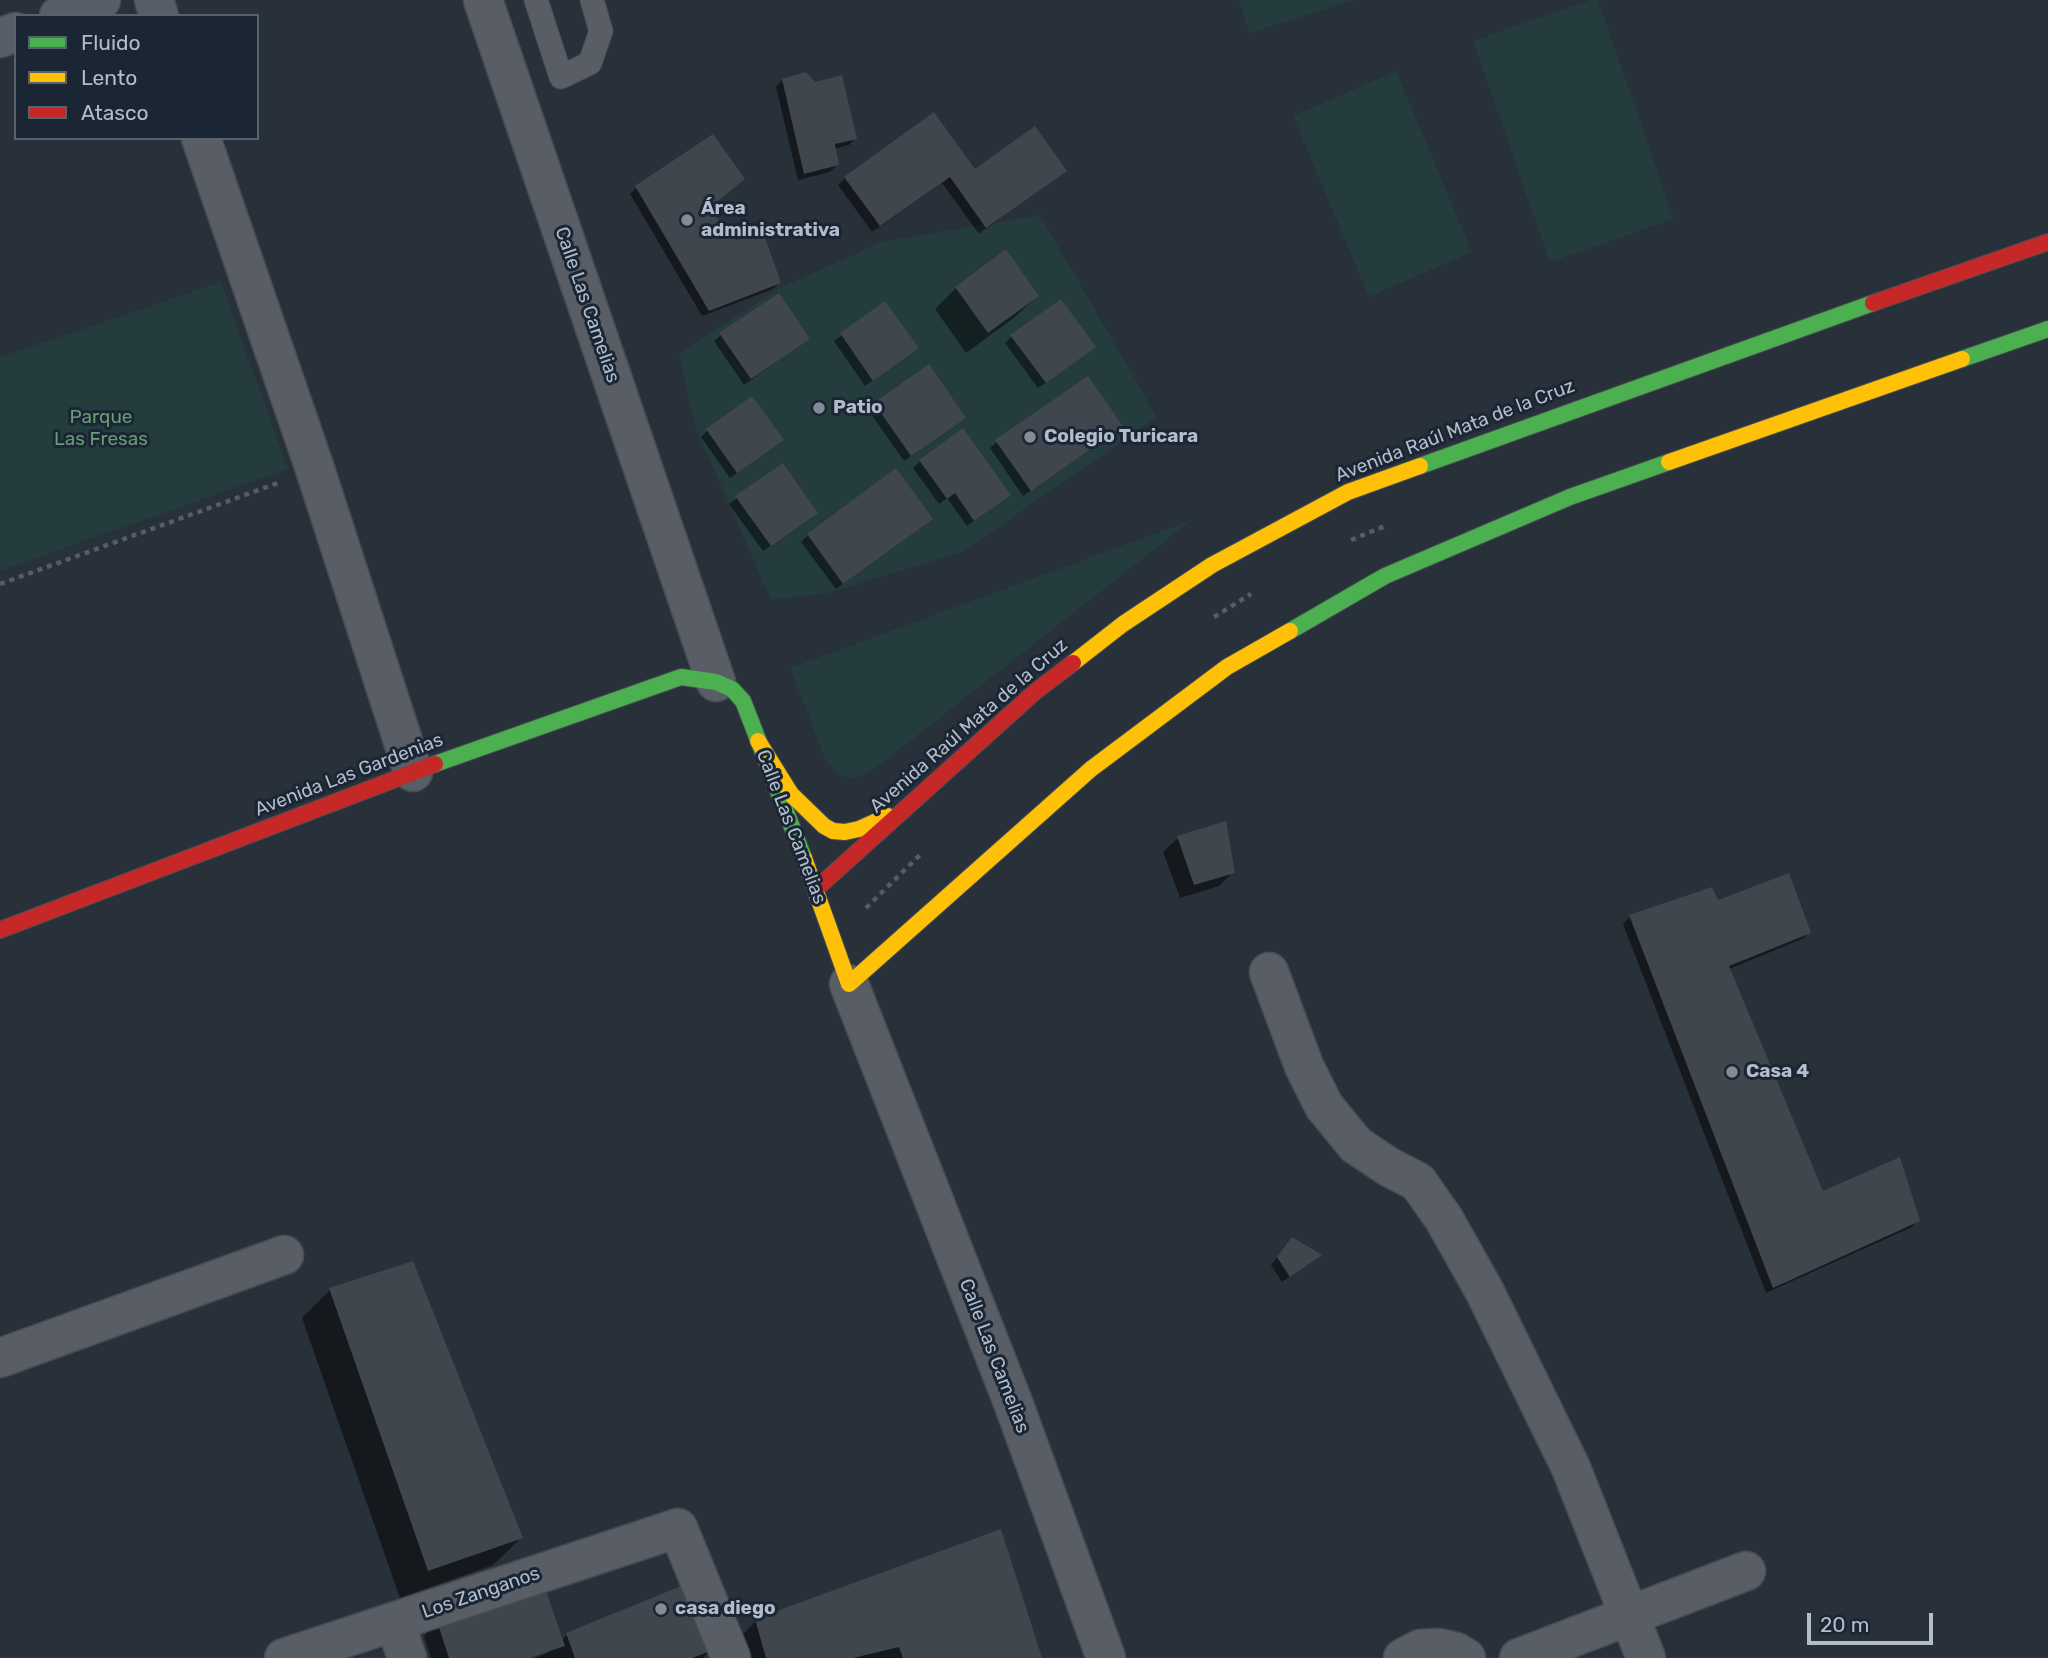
<!DOCTYPE html>
<html>
<head>
<meta charset="utf-8">
<style>
	body { margin:0 }
	#map { position:relative; width:2048px; height:1658px; overflow:hidden; background:#283039; font-family:Rubik,sans-serif }
	canvas { display:block }
	.legend { position:absolute; left:14px; top:14px; width:245px; height:126px; box-sizing:border-box; background:#1b2634; border:2px solid #576270; margin:0; padding:9px 12px; list-style:none; font-size:21px; color:#b2bcca }
	.legend li { display:flex; align-items:center; gap:14px; height:35px }
	.legend b { width:35px; border:2px solid #576270 }
	.scale { position:absolute; left:1807px; top:1613px; width:126px; height:32px; box-sizing:border-box; border:4px solid #b2bcca; border-top:0; padding-left:9px; font-size:21px; line-height:24px; white-space:nowrap; color:#b2bcca; -webkit-text-stroke:5px #1b2634; paint-order:stroke }
</style>
</head>
<body>
<div id="map">
<canvas width="2048" height="1658"></canvas>
<ul class="legend">
<li><b style="height:9px;background:#4caf50"></b>Fluido</li>
<li><b style="height:9px;background:#ffc107"></b>Lento</li>
<li><b style="height:9px;background:#c62828"></b>Atasco</li>
</ul>
<div class="scale">20 m</div>
</div>
<script>
const ctx = document.querySelector('canvas').getContext('2d');
ctx.lineJoin = 'round';
function paint(path, color) {
  ctx.fillStyle = color;
  ctx.fill(path, 'evenodd');
}
function poly(rows) {
  const path = new Path2D();
  for (const r of rows) {
    path.moveTo(r[0], r[1]);
    for (let i = 2; i < r.length; i += 2) path.lineTo(r[i], r[i + 1]);
  }
  return path;
}
function trace(path, color, width, dash) {
  ctx.strokeStyle = color;
  ctx.lineWidth = width;
  ctx.lineCap = dash ? 'butt' : 'round';
  ctx.setLineDash(dash || []);
  ctx.stroke(path);
}
function label(font, color, halo, rows, align = 'center') {
  ctx.font = font + ' Rubik,sans-serif';
  ctx.lineWidth = 6;
  ctx.setLineDash([]);
  ctx.textBaseline = 'middle';
  ctx.strokeStyle = halo;
  ctx.fillStyle = color;
  for (const [text, x, y, turn = 0] of rows) {
    ctx.save();
    ctx.translate(x, y);
    ctx.rotate((+turn || 0) * Math.PI / 180);
    ctx.textAlign = isNaN(turn) ? turn : align;
    if (halo) ctx.strokeText(text, 0, 0);
    ctx.fillText(text, 0, 0);
    ctx.restore();
  }
}
paint(poly([
	[1239,0,1355,0,1249,33],
	[1590,0,1598,0,1674,219,1550,262,1473,41],
	[1396,71,1472,252,1369,297,1293,116],
	[1040,215,1157,417,964,551,829,593,771,600,695,426,679,354,780,288,882,242],
	[1006,250,1039,296,989,333,955,287],
	[778,293,810,339,751,379,720,333],
	[1061,299,1095,347,1046,382,1011,335],
	[885,301,919,348,873,381,840,334],
	[1088,376,1123,426,1031,490],
	[963,428,1011,495,974,521,955,493,947,499,919,460],
	[783,463,818,513,771,546,735,496],
	[896,469,933,519,843,584,807,534],
	[221,282,288,469,0,571,0,357],
	[1192,520,872,771,858,777,849,777,840,775,826,761,790,668]
]), '#253c3f');
paint(poly([
	[782,80,855,138,849,145,834,149,837,165,830,172,798,180,776,87],
	[974,171,1064,171,979,234,942,183,872,232,838,185,845,178],
	[636,188,707,208,736,242,779,283,773,289,702,316,630,194],
	[956,288,1037,296,1015,317,966,353,935,309],
	[885,303,910,354,865,386,834,341],
	[721,335,808,339,744,385,714,341],
	[1012,336,1087,353,1038,388,1005,343],
	[875,404,963,418,904,461,869,411],
	[1121,426,1023,496,990,448,997,442],
	[708,430,781,440,730,478,701,437],
	[920,461,1009,495,967,526,947,498,939,504,913,468],
	[782,465,816,513,763,551,729,504],
	[924,525,836,589,801,542,808,535],
	[1225,823,1233,872,1219,886,1180,898,1163,852,1178,838],
	[1717,903,1809,933,1802,939,1729,969,1822,1193,1918,1220,1912,1227,1766,1293,1623,924,1630,917],
	[1286,1246,1319,1256,1282,1282,1271,1265],
	[330,1290,521,1538,493,1565,400,1598,302,1318],
	[756,1621,1040,1658,748,1658,742,1635],
	[438,1622,561,1641,567,1635,711,1650,703,1658,534,1658,548,1653,548,1650,523,1658,431,1658,424,1636]
]), '#0007');
paint(poly([
	[806,72,815,82,842,75,857,139,835,144,839,165,804,174,782,79],
	[934,112,975,169,1035,126,1067,171,986,228,950,177,880,226,844,177],
	[713,134,745,179,709,208,736,240,763,232,781,283,709,311,635,186],
	[1006,249,1039,296,988,333,955,287],
	[779,293,810,339,751,379,719,333],
	[1061,299,1096,347,1046,383,1010,335],
	[885,301,919,348,873,381,840,333],
	[929,364,966,418,911,456,874,403],
	[1088,376,1123,426,1031,491,995,440],
	[752,396,784,440,737,473,706,429],
	[963,428,1011,495,974,521,955,493,947,499,919,460],
	[783,463,818,513,771,546,735,496],
	[896,468,933,519,843,584,807,534],
	[1226,821,1235,873,1194,885,1177,836],
	[1789,873,1811,933,1729,966,1823,1191,1900,1157,1920,1221,1773,1288,1629,915,1712,887,1718,900],
	[1292,1237,1322,1255,1290,1277,1277,1257],
	[413,1261,523,1538,428,1571,329,1288],
	[1001,1529,1042,1658,903,1658,899,1647,853,1658,766,1658,755,1619],
	[686,1584,713,1650,692,1658,575,1658,566,1633],
	[544,1585,565,1646,529,1658,449,1658,437,1621]
]), '#40464e');
const lane = poly([
	[536,0,561,77,590,63,601,31,592,0]
]);
const street = poly([
	[154,0,159,16],
	[483,0,716,682],
	[59,16,101,0],
	[0,38,16,32],
	[201,138,315,469,413,772],
	[1269,972,1304,1066,1324,1106,1356,1145,1389,1167,1418,1182,1444,1219,1485,1292,1571,1468,1646,1658],
	[849,984,1014,1405,1106,1658],
	[0,1358,284,1255],
	[395,1622,407,1658],
	[284,1658,678,1528,731,1658],
	[1403,1658,1420,1649,1439,1648,1456,1652,1466,1658],
	[1519,1658,1746,1571]
]);
const fast = poly([
	[1962,359,2048,329],
	[1420,466,1873,303],
	[1290,631,1385,576,1570,497,1669,462],
	[435,764,681,677,716,682,732,689,743,701,804,858]
]);
const slow = poly([
	[1669,462,1962,359],
	[1073,663,1123,624,1212,565,1348,492,1420,466],
	[758,741,791,794,824,826,833,831,845,832,859,829,888,816],
	[804,858,849,984],
	[849,984,1091,769,1227,667,1290,631]
]);
const jam = poly([
	[1873,303,2048,242],
	[816,889,1036,691,1073,663],
	[0,930,435,764]
]);
trace(lane, '#474c53', 25);
trace(street, '#474c53', 41);
trace(fast, '#474c53', 18);
trace(slow, '#474c53', 18);
trace(jam, '#474c53', 18);
trace(poly([
	[1351,540,1385,526],
	[0,584,278,483],
	[1214,617,1251,594],
	[866,908,922,853]
]), '#565d64', 4.5, [5, 5]);
trace(lane, '#595e66', 23);
trace(street, '#595e66', 38);
trace(fast, '#4caf50', 16);
trace(slow, '#ffc107', 16);
trace(jam, '#c62828', 16);
for (const [x, y, r, color] of [
	[687,220,7,"#828b97"],
	[819,408,7,"#828b97"],
	[1030,437,7,"#828b97"],
	[1732,1072,7,"#828b97"],
	[661,1609,7,"#828b97"]
]) {
  const dot = new Path2D();
  dot.arc(x, y, r, 0, 2 * Math.PI);
  ctx.fillStyle = color;
  ctx.fill(dot);
  trace(dot, '#1b2634', 2.5);
}
label('bold 19px', '#b2bcca', '#1b2634', [
	["Área",701,209],
	["administrativa",701,231],
	["Patio",833,408],
	["Colegio Turicara",1044,437],
	["Casa 4",1746,1072],
	["casa diego",675,1609]
], 'left');
label('19px', '#b2bcca', '#1b2634', [
	["Calle Las Camelias",587,305,71],
	["Avenida Raúl Mata de la Cruz",1455,431,-21],
	["Avenida Raúl Mata de la Cruz",969,726,-41],
	["Avenida Las Gardenias",349,775,-21],
	["Calle Las Camelias",791,827,69],
	["Calle Las Camelias",994,1356,69],
	["Los Zanganos",481,1593,-19]
]);
label('19px', '#679d72', '#1b2634', [
	["Parque",101,418],
	["Las Fresas",101,440]
]);
</script>
</body>
</html>
